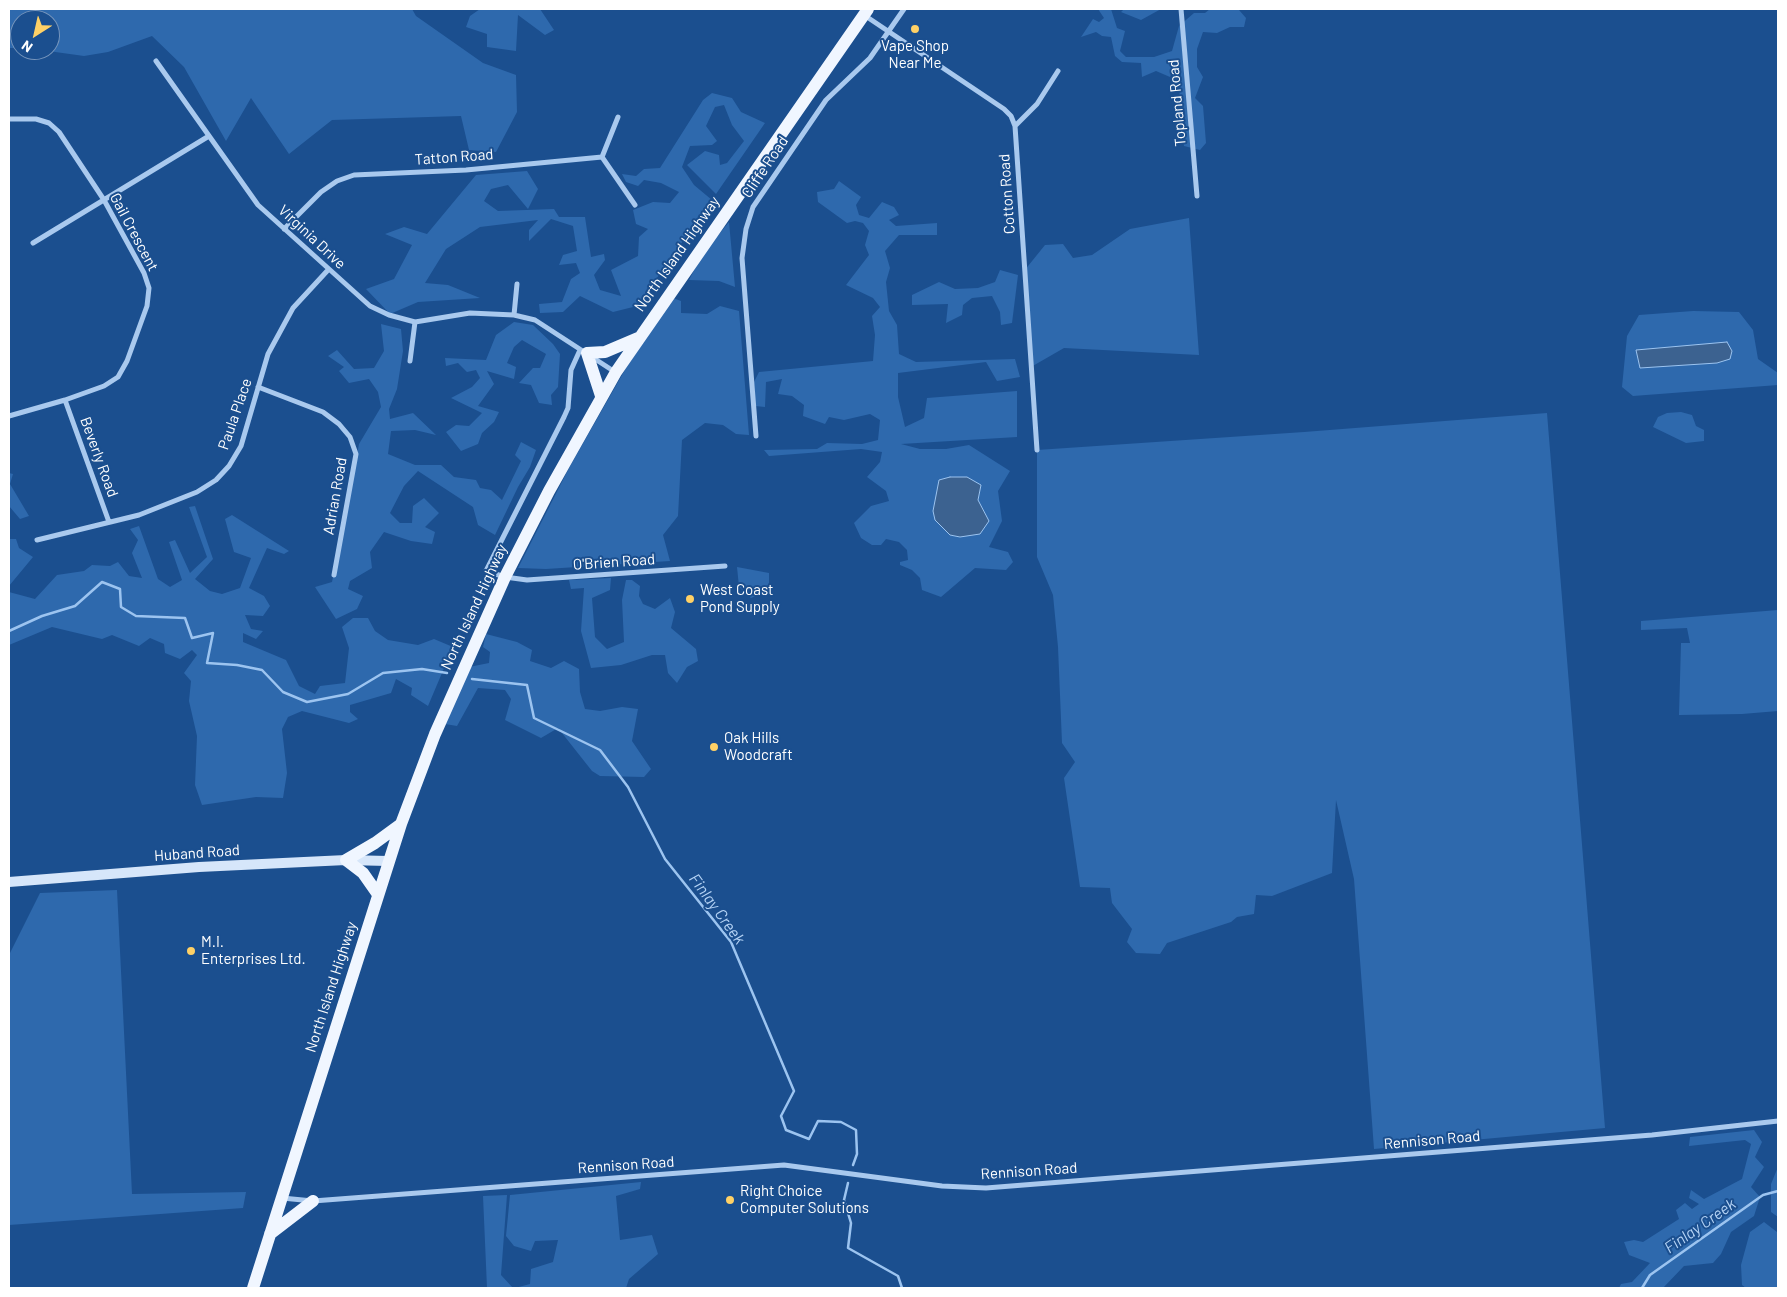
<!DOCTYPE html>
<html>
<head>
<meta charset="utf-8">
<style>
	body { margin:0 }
	#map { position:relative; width:1787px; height:1297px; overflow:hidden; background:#1b4f8f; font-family:Barlow,sans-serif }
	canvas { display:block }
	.frame { position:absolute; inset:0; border:10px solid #fff; pointer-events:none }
	.north { position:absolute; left:10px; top:10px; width:50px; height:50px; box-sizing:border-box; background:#1b4f8f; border:1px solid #7695bc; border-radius:50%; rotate:215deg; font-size:14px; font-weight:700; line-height:20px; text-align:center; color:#fff }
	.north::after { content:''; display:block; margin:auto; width:18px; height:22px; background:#ffd166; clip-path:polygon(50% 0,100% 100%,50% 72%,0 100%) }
</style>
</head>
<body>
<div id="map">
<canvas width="1787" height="1297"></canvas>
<div class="frame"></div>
<div class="north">N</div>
</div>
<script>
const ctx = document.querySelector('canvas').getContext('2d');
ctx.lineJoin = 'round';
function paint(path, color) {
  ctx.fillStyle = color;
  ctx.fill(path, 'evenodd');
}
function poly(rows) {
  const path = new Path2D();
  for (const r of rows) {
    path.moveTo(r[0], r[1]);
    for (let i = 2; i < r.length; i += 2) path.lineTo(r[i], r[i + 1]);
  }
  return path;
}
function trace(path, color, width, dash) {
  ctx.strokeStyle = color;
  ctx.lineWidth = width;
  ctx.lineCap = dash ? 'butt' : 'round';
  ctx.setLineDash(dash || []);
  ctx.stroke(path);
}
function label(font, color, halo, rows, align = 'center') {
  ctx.font = font + ' Barlow,sans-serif';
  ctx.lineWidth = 4;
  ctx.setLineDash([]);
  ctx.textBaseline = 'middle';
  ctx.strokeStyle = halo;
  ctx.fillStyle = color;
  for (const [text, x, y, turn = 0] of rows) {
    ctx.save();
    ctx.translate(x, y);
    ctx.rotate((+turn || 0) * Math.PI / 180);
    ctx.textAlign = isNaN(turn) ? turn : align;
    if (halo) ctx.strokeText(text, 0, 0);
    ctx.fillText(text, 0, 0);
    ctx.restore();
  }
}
paint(poly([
	[9,9,412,9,416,16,483,63,516,75,517,112,496,152,469,150,461,116,332,120,289,154,251,98,226,141,184,67,152,36,108,52,84,56,41,50,50,50,50,20,20,20,20,48,9,48],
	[480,9,540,9,554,30,545,35,518,15,516,51,487,47,487,34,466,27,470,16],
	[1098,9,1111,9,1117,28,1125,31,1120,51,1126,57,1154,57,1172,51,1179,26,1194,13,1205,13,1210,9,1232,9,1239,10,1246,18,1244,27,1230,27,1217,33,1203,32,1197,49,1197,67,1203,77,1195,98,1203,106,1206,143,1200,150,1184,146,1179,103,1181,69,1174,66,1170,77,1156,71,1142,77,1141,63,1122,62,1115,56,1111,37,1102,36,1096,32,1081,37,1093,19,1099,22,1104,18],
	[1124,9,1161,9,1141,20,1121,12],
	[712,93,732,98,741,112,765,123,716,194,687,165,705,151,719,155,720,165,727,163,744,141,732,125,724,105,715,107,706,126,717,141,712,145,690,146,682,167,694,185,712,200,637,306,613,312,580,296,563,312,540,313,539,304,562,302,571,279,580,273,576,263,559,265,563,255,577,251,573,226,551,219,529,241,529,230,538,220,480,227,446,249,425,283,448,285,480,298,418,302,390,314,366,289,394,279,412,245,385,234,404,227,427,234,476,175,527,171,538,189,528,209,508,185,491,189,484,201,498,211,554,209,559,217,585,217,591,257,604,254,605,260,594,275,600,290,621,296,611,270,638,256,639,237,648,229,636,224,633,210,653,202,670,203,679,192,661,183,644,180,638,186,626,182,622,174,636,176,644,169,660,168,703,100],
	[839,181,861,197,856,205,859,215,869,218,882,202,894,207,899,215,889,220,896,226,937,223,937,235,899,235,885,251,890,268,886,282,889,311,897,325,899,354,916,362,1015,359,1020,377,997,381,986,362,898,373,898,397,905,427,924,418,927,398,1017,391,1017,437,901,444,920,449,946,449,969,445,1010,471,998,491,1002,521,989,547,1008,552,1013,562,1006,570,975,568,941,597,922,590,920,578,912,570,900,565,900,562,908,560,907,550,899,542,886,539,881,545,872,545,861,538,854,523,871,506,889,501,886,491,867,477,880,462,882,452,861,449,769,456,764,450,817,449,827,443,862,444,878,440,880,420,870,414,844,420,829,417,825,424,803,416,804,405,792,396,778,394,782,379,766,382,765,407,755,406,754,382,759,372,873,361,875,335,872,316,880,307,873,298,846,285,869,255,865,245,869,231,863,223,855,221,847,223,818,202,817,192,834,189],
	[978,500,989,521,950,535,945,527],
	[1189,218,1199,355,1064,348,1031,367,1024,271,1045,245,1063,244,1073,258,1092,255,1130,229],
	[729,222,735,287,719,281,689,280,702,255],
	[1000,270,1018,275,1012,323,1001,325,1000,312,992,296,972,298,963,305,962,315,946,323,948,304,912,305,912,295,939,282,955,289,978,288,995,282],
	[673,298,681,301,681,313,707,314,720,306,739,311,749,435,736,434,723,425,705,423,682,440,678,516,663,535,670,561,546,569,518,568,569,468,626,368],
	[1693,311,1739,312,1753,330,1758,359,1778,373,1778,385,1633,396,1622,387,1627,336,1639,315],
	[514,322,533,325,553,344,560,354,558,387,551,395,552,405,539,403,531,385,519,383,533,368,540,368,546,354,522,340,514,347,507,363,516,367,514,379,487,371,494,384,478,406,499,412,494,422,482,433,478,444,461,451,446,432,456,425,469,426,482,413,451,398,472,387,480,378,476,370,467,372,458,363,446,366,445,358,486,360,496,335],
	[381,324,401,329,403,351,397,389,389,409,390,419,413,413,436,435,415,430,391,431,388,454,415,465,441,465,454,477,476,480,480,488,491,490,502,500,521,461,515,455,521,442,536,450,530,467,518,487,495,535,478,525,473,507,418,471,404,486,390,513,400,523,412,523,413,506,424,498,439,513,425,527,435,532,432,544,411,541,384,532,370,552,372,568,350,581,348,589,363,596,357,609,336,619,315,587,332,582,359,444,381,407,378,392,369,379,349,383,339,371,344,367,328,356,337,350,354,369,374,368,384,351],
	[1681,412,1692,415,1696,426,1704,430,1704,441,1686,443,1653,427,1658,417,1667,413],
	[1547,413,1605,1128,1374,1149,1354,879,1336,800,1332,873,1272,896,1256,895,1254,914,1237,917,1231,922,1167,943,1160,954,1136,953,1127,942,1132,929,1112,903,1110,888,1080,887,1064,778,1075,762,1062,743,1058,647,1053,595,1037,557,1037,450,1304,432],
	[9,473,13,474,10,484,29,516,20,519,9,506],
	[195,506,213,559,195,579,210,591,222,594,240,588,251,558,234,552,225,519,232,515,289,551,284,554,267,548,249,588,264,596,270,606,263,616,245,615,251,629,263,631,256,639,243,633,243,642,286,660,299,686,315,694,320,686,345,683,349,648,342,627,353,618,368,618,375,631,388,640,418,645,434,639,453,647,428,706,411,695,412,688,396,679,391,693,350,705,350,712,358,719,349,723,302,711,288,717,282,729,287,773,283,798,256,797,202,805,195,785,197,736,189,701,191,681,184,673,197,655,192,650,180,659,165,653,164,644,150,638,139,646,112,635,102,639,52,627,9,645,9,592,35,599,57,575,84,571,92,565,110,566,118,562,129,576,142,578,132,553,138,540,130,529,139,526,158,579,170,587,182,580,169,542,175,540,190,573,207,557,189,507],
	[9,539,16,539,19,548,33,557,9,586],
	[737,567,769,573,769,584,763,593,751,598,739,587],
	[611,578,610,590,592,598,595,637,607,649,624,642,622,600,626,580,632,580,640,586,639,596,643,604,655,609,670,598,675,612,671,628,696,649,698,661,687,667,677,683,668,673,665,655,652,655,621,665,591,668,581,631,584,588,571,589,569,580],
	[1778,610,1778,711,1742,714,1679,715,1681,643,1690,643,1687,628,1641,630,1641,621],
	[486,634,517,642,532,650,530,661,551,668,564,661,579,669,580,692,585,709,600,711,622,707,638,709,632,741,651,769,644,777,600,776,592,771,558,728,541,738,505,720,511,699,505,690,478,688,457,726,445,724,469,667,489,663,490,652,483,647],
	[117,890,132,1194,246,1192,243,1208,9,1225,9,955,40,893],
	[1754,1130,1762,1142,1755,1157,1764,1167,1751,1187,1760,1197,1754,1216,1731,1232,1721,1254,1713,1263,1684,1266,1663,1288,1619,1288,1621,1284,1632,1282,1650,1263,1629,1255,1624,1242,1634,1240,1643,1242,1679,1219,1676,1210,1685,1203,1692,1209,1699,1204,1689,1198,1691,1190,1704,1199,1742,1179,1751,1144,1745,1140,1689,1146,1690,1137],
	[1778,1167,1778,1217,1771,1212,1771,1184],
	[641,1182,640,1189,616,1196,620,1240,652,1235,658,1254,629,1279,626,1288,515,1288,530,1284,531,1269,553,1262,558,1240,535,1241,531,1251,514,1246,506,1236,510,1195],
	[507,1195,501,1275,513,1288,487,1288,483,1196],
	[1764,1222,1777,1232,1778,1229,1778,1288,1746,1288,1742,1285,1741,1265,1750,1232]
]), '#2e69ad');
const water = poly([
	[1727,342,1732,351,1730,359,1717,363,1640,368,1636,350,1727,342],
	[950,477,967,477,981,485,978,500,989,521,980,534,960,537,950,535,935,520,933,511,939,480,950,477]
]);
paint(water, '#3c6290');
trace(water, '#9cc4f0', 1);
trace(poly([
	[9,631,42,616,75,606,102,582,120,589,121,607,136,616,185,618,192,638,213,633,207,663,237,665,262,670,283,692,307,702,348,694,383,673,422,669,447,673],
	[472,679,527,685,534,718,600,750,628,787,665,859,731,942,794,1091,781,1116,786,1130,809,1139,818,1121,841,1122,856,1130,857,1154,853,1165],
	[848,1183,844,1200,851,1223,848,1248,898,1276,902,1288],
	[1642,1288,1650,1275,1763,1195,1778,1191]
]), '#9cc4f0', 2.5);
trace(poly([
	[1181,9,1197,196],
	[864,15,1004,109,1011,116,1015,126,1037,450],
	[156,61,258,205,370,306,389,315,415,322,470,313,514,315,535,320,615,372],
	[9,119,36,119,49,123,59,132,104,200,144,273,149,288,147,306,127,361,118,377,104,386,65,400,9,416],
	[1015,126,1037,104,1058,71],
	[602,157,635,205],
	[602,157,618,117],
	[284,229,321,192,337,181,354,175,466,170,602,157],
	[33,243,209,136],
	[514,315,517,284],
	[580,350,571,370,568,408,564,417,486,571,505,577,527,580,725,566],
	[410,361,415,322],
	[258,387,323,412,339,424,350,437,356,454,334,575],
	[65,400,109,522],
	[756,436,742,258,746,229,753,207,826,100,870,58,904,9],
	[37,540,139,515,197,492,216,480,229,466,241,446,268,354,293,308,328,270],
	[282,1198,313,1201,784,1165,942,1186,986,1188,1652,1135,1778,1121]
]), '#a9c9ee', 5);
trace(poly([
	[9,882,199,867,346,860,388,861]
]), '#d6e6fa', 10);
trace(poly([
	[601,396,587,353,605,352,638,338],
	[377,893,363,873,346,860,375,843,401,824],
	[270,1234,313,1201],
	[253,1288,401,824,435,734,505,577,549,491,616,372,868,9]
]), '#f0f6ff', 12);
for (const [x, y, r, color] of [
	[915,29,5,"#ffd166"],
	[690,599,5,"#ffd166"],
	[714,747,5,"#ffd166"],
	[191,951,5,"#ffd166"],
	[730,1200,5,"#ffd166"]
]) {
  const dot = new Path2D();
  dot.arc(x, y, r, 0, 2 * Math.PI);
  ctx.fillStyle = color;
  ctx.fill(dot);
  trace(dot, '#1b4f8f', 2);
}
label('15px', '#fff', '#1b4f8f', [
	["Vape Shop",915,46,"center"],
	["Near Me",915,63,"center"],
	["West Coast",700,590],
	["Pond Supply",700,607],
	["Oak Hills",724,738],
	["Woodcraft",724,755],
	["M.I.",201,942],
	["Enterprises Ltd.",201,959],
	["Right Choice",740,1191],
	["Computer Solutions",740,1208]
], 'left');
label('15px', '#fff', '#1b4f8f', [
	["Topland Road",1177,103,-95],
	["Tatton Road",454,157,-4],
	["Cliffe Road",765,167,-56],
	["Cotton Road",1007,194,-94],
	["Gail Crescent",134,232,62],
	["Virginia Drive",312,237,43],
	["North Island Highway",677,254,-55],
	["Paula Place",235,414,-71],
	["Beverly Road",99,457,70],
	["Adrian Road",335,496,-80],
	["O'Brien Road",614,562,-4],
	["North Island Highway",474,607,-65],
	["Huband Road",197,853,-4],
	["North Island Highway",331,987,-72],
	["Rennison Road",1432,1140,-5],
	["Rennison Road",626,1165,-4],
	["Rennison Road",1029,1171,-4]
]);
label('italic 16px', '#b5d3f5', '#1b4f8f', [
	["Finlay Creek",717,909,54],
	["Finlay Creek",1700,1226,-35]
]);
</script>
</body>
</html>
